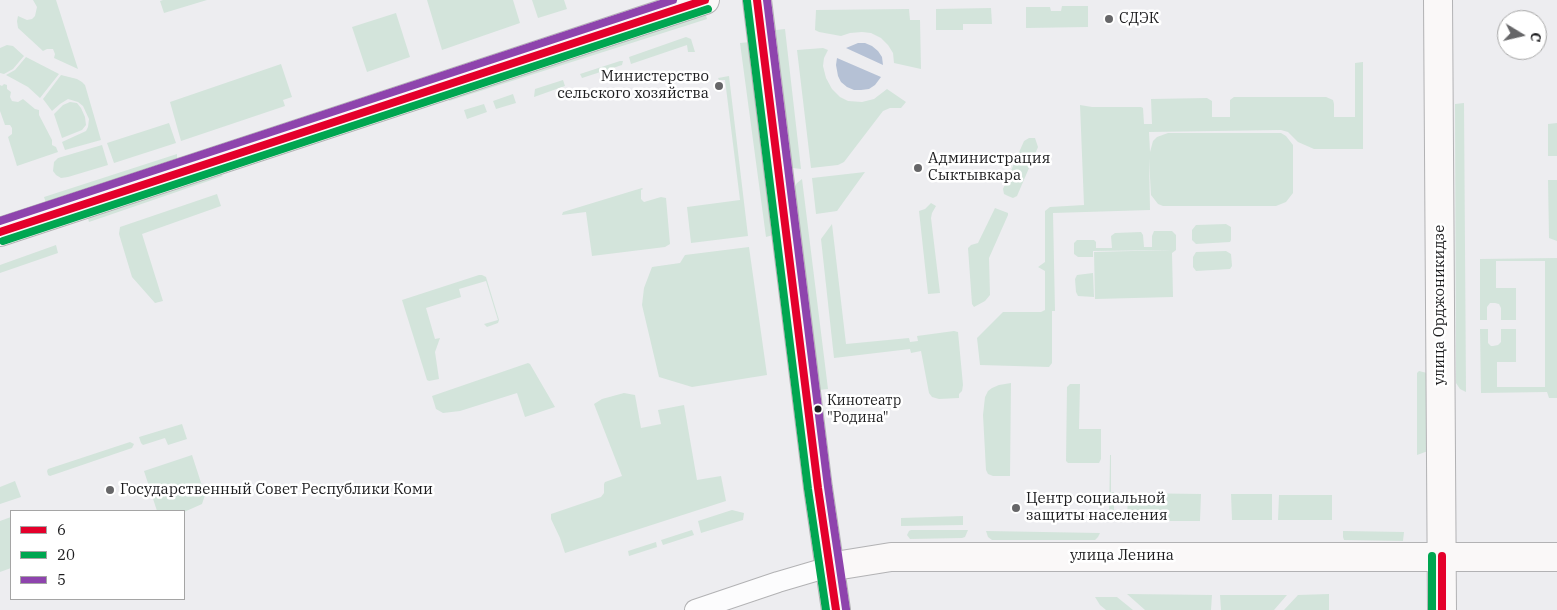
<!DOCTYPE html>
<html>
<head>
<meta charset="utf-8">
<style>
	body { margin:0 }
	#map { position:relative; width:1557px; height:610px; overflow:hidden; background:#ededf0; font-family:"IBM Plex Serif",serif }
	canvas { display:block }
	.legend { position:absolute; left:10px; top:510px; width:175px; height:90px; box-sizing:border-box; background:#fff; border:1px solid #a5a5a5; margin:0; padding:6px 9px; list-style:none; font-size:15px; color:#1d1d1f }
	.legend li { display:flex; align-items:center; gap:10px; height:25px }
	.legend b { width:25px; border:1px solid #a5a5a5 }
	.north { position:absolute; left:1497px; top:10px; width:50px; height:50px; box-sizing:border-box; background:#fff; border:1px solid #a5a5a5; border-radius:50%; rotate:99deg; font-size:14px; font-weight:700; line-height:20px; text-align:center; color:#1d1d1f }
	.north::after { content:''; display:block; margin:auto; width:18px; height:22px; background:#666668; clip-path:polygon(50% 0,100% 100%,50% 72%,0 100%) }
</style>
</head>
<body>
<div id="map">
<canvas width="1557" height="610"></canvas>
<ul class="legend">
<li><b style="height:6px;background:#e4002b"></b>6</li>
<li><b style="height:6px;background:#00a651"></b>20</li>
<li><b style="height:6px;background:#8e44ad"></b>5</li>
</ul>
<div class="north">С</div>
</div>
<script>
const ctx = document.querySelector('canvas').getContext('2d');
ctx.lineJoin = 'round';
function paint(path, color) {
  ctx.fillStyle = color;
  ctx.fill(path, 'evenodd');
}
function poly(rows) {
  const path = new Path2D();
  for (const r of rows) {
    path.moveTo(r[0], r[1]);
    for (let i = 2; i < r.length; i += 2) path.lineTo(r[i], r[i + 1]);
  }
  return path;
}
function trace(path, color, width, dash) {
  ctx.strokeStyle = color;
  ctx.lineWidth = width;
  ctx.lineCap = dash ? 'butt' : 'round';
  ctx.setLineDash(dash || []);
  ctx.stroke(path);
}
function label(font, color, halo, rows, align = 'center') {
  ctx.font = font + ' "IBM Plex Serif",serif';
  ctx.lineWidth = 5;
  ctx.setLineDash([]);
  ctx.textBaseline = 'middle';
  ctx.strokeStyle = halo;
  ctx.fillStyle = color;
  for (const [text, x, y, turn = 0] of rows) {
    ctx.save();
    ctx.translate(x, y);
    ctx.rotate((+turn || 0) * Math.PI / 180);
    ctx.textAlign = isNaN(turn) ? turn : align;
    if (halo) ctx.strokeText(text, 0, 0);
    ctx.fillText(text, 0, 0);
    ctx.restore();
  }
}
paint(poly([
	[33,0,56,0,78,69,54,58,55,54,53,49,47,49,43,51,18,28,17,21,18,16,27,20,32,19,35,16,37,7],
	[163,0,207,0,164,13,160,1],
	[427,0,513,0,520,23,442,50],
	[532,0,564,0,567,9,538,18],
	[1062,6,1088,6,1088,27,1026,28,1026,7,1050,7,1051,11,1061,11],
	[991,8,992,24,963,24,963,30,936,30,936,9],
	[909,9,910,20,920,20,921,69,894,63,893,53,888,45,881,38,871,33,862,32,850,33,841,36,819,32,815,30,816,10],
	[705,12,707,19,449,101,449,98],
	[396,13,410,57,367,72,352,27],
	[785,29,801,169,793,168,792,165,776,30],
	[686,37,691,39,695,52,688,52,687,45,631,64,629,57],
	[750,42,773,235,766,237,740,43],
	[7,45,13,46,24,56,13,69,4,74,0,73,0,48],
	[823,48,828,50,824,58,823,66,826,78,832,89,840,97,848,101,862,102,874,99,887,89,906,102,901,108,890,108,883,111,844,162,838,165,811,168,797,50],
	[26,57,59,74,40,98,28,87,6,75,15,70],
	[620,61,623,61,622,65,582,78,580,74],
	[1363,62,1363,149,1314,149,1298,142,1288,132,1281,130,1149,132,1150,152,1153,141,1157,137,1168,133,1281,133,1286,136,1293,145,1293,193,1286,202,1276,206,1163,206,1158,204,1151,195,1149,158,1150,210,1053,213,1055,311,1052,311,1052,363,1049,367,980,365,977,338,1003,312,1041,312,1045,310,1045,271,1038,267,1045,262,1045,211,1050,207,1084,205,1080,105,1092,107,1141,107,1143,108,1144,124,1152,124,1151,99,1207,98,1212,101,1212,117,1230,117,1230,100,1234,97,1326,97,1333,100,1334,104,1334,117,1355,117,1355,63],
	[281,64,292,97,283,100,285,106,181,141,170,102],
	[61,75,77,79,82,82,85,85,101,140,65,150,62,142,86,131,88,127,89,119,83,106,78,102,68,99,60,104,52,111,43,99],
	[729,76,748,236,691,243,687,207,740,200,725,80,719,80,718,78],
	[563,80,565,86,534,97,535,89],
	[4,84,7,85,7,89,11,92,10,97,12,101,18,102,23,99,35,109,39,110,39,115,52,140,52,145,56,147,58,152,17,166,8,137,12,134,12,128,10,125,5,125,0,111,0,85,2,86],
	[513,94,516,103,496,109,493,101],
	[70,102,77,103,81,108,85,117,86,125,82,130,62,138,54,114,63,105],
	[1464,103,1465,247,1466,392,1460,389,1456,383,1455,104],
	[484,104,487,112,467,119,464,110],
	[169,123,176,143,114,163,107,143],
	[1557,123,1557,156,1548,156,1548,124],
	[1029,138,1035,138,1038,147,1017,196,1013,198,1008,196,1004,194,1003,189,1024,141],
	[102,145,108,165,68,177,61,178,56,175,53,171,54,162,58,158],
	[177,154,177,160,46,203,44,197],
	[218,172,223,176,89,222,87,215],
	[865,172,837,211,816,214,812,178],
	[802,179,828,389,819,390,794,188,797,183],
	[1548,180,1557,180,1557,241,1549,238],
	[642,188,643,189,641,190,641,199,644,202,661,197,666,198,670,244,665,247,592,256,586,212,562,215,563,212],
	[217,194,221,206,142,234,163,301,155,303,132,277,119,234,120,227],
	[931,203,936,206,932,213,931,218,940,293,928,294,919,211,925,209],
	[995,208,1008,213,1008,215,989,258,990,295,985,301,974,307,972,304,968,248,971,245,978,243],
	[832,224,846,344,909,338,910,342,918,341,917,336,954,331,958,332,963,385,962,391,959,394,959,398,939,399,932,397,929,393,921,351,911,353,910,349,834,358,821,239],
	[1226,224,1231,227,1231,240,1230,242,1196,244,1192,240,1192,230,1196,225],
	[1154,231,1172,231,1176,235,1176,250,1172,253,1173,297,1095,299,1094,252,1172,250,1093,251,1093,257,1078,257,1074,254,1074,243,1077,240,1094,240,1096,242,1096,248,1112,248,1111,236,1115,233,1141,232,1143,235,1144,247,1152,247,1152,236],
	[56,245,58,253,0,273,0,265],
	[749,247,767,375,692,387,659,377,642,305,644,288,652,267,680,263,685,255],
	[1226,251,1231,254,1232,266,1230,269,1196,271,1193,267,1193,257,1196,252],
	[1557,258,1557,398,1549,398,1547,392,1481,393,1480,329,1488,329,1488,343,1491,346,1493,346,1498,345,1501,342,1501,329,1516,329,1516,362,1497,362,1497,387,1545,387,1545,261,1496,261,1496,288,1516,288,1516,320,1501,320,1501,308,1499,304,1495,303,1490,303,1487,307,1487,320,1480,320,1480,259],
	[1093,273,1094,297,1078,296,1076,292,1075,279,1077,275],
	[479,275,482,275,486,277,499,320,498,323,487,327,484,324,498,320,486,281,459,289,461,297,426,308,435,339,440,338,435,352,439,379,429,381,427,380,402,300],
	[528,363,530,364,555,407,525,417,517,393,460,411,443,413,436,409,432,396],
	[1419,371,1427,373,1428,451,1417,455,1417,373],
	[1011,383,1010,476,993,476,988,474,986,470,983,415,985,397,988,391,992,388,999,385],
	[1070,384,1080,384,1079,429,1101,429,1101,459,1099,463,1068,463,1066,461,1067,387],
	[624,393,635,395,641,428,661,424,658,410,684,405,697,480,721,476,726,501,565,553,560,538,551,519,551,514,601,497,604,493,604,484,605,482,622,476,594,404,602,399],
	[182,424,187,439,168,445,165,438,143,445,141,443,139,437],
	[130,442,134,444,132,448,50,476,48,475,47,471,48,469],
	[192,455,205,495,202,504,184,512,157,511,144,471],
	[1110,455,1111,455,1111,492,1114,492,1114,518,1113,521,1111,521,1109,519],
	[15,481,21,497,0,504,0,487],
	[1128,493,1201,494,1200,521,1127,521],
	[1231,494,1272,494,1272,520,1232,520],
	[1279,495,1332,495,1332,520,1278,520],
	[732,510,744,513,743,520,701,533,698,521],
	[963,516,963,525,901,526,901,518],
	[11,517,11,568,0,572,0,521],
	[692,530,694,535,663,545,661,540],
	[911,530,968,530,965,537,962,538,910,539,907,535,909,531],
	[986,531,1100,533,1098,537,1095,540,992,540,988,537],
	[1343,531,1404,532,1403,541,1344,540,1343,537],
	[656,542,657,547,629,556,628,551],
	[1127,594,1212,595,1211,610,1145,610],
	[1329,594,1329,610,1284,610,1298,595],
	[1220,595,1287,595,1274,610,1221,610],
	[1095,597,1117,597,1133,610,1106,610,1100,605]
]), '#d3e4db');
paint(poly([
	[858,43,865,43,872,46,878,51,882,57,883,65,846,48],
	[837,58,881,77,875,85,869,89,861,90,854,90,847,87,841,82,838,76,836,65]
]), '#b5c1d5');
const street = poly([
	[695,610,778,582,829,567]
]);
const secondary = poly([
	[757,0,818,488,836,610],
	[1438,0,1442,610],
	[0,232,705,0],
	[829,567,891,557,1557,557]
]);
trace(street, '#b2b2b4', 22);
trace(secondary, '#b2b2b4', 30);
trace(street, '#fcfcfd', 20);
trace(secondary, '#faf8f8', 28);
trace(poly([
	[757,0,818,488,836,610],
	[0,232,705,0],
	[1442,556,1442,610]
]), '#e4002b', 8);
trace(poly([
	[747,1,808,489,826,610],
	[3,241,708,9],
	[1432,556,1432,610]
]), '#00a651', 8);
trace(poly([
	[767,0,828,487,846,609],
	[0,221,673,0]
]), '#8e44ad', 8);
for (const [x, y, r, color] of [
	[1109,19,5,"#666668"],
	[719,86,5,"#666668"],
	[918,168,5,"#666668"],
	[818,409,4.5,"#1d1d1f"],
	[110,490,5,"#666668"],
	[1016,508,5,"#666668"]
]) {
  const dot = new Path2D();
  dot.arc(x, y, r, 0, 2 * Math.PI);
  ctx.fillStyle = color;
  ctx.fill(dot);
  trace(dot, '#fff', 2);
}
label('14px', '#1d1d1f', '#fff', [
	["Кинотеатр",827,401],
	["\"Родина\"",827,418]
], 'left');
label('15px', '#1d1d1f', '#fff', [
	["СДЭК",1119,19],
	["Министерство",709,77,"right"],
	["сельского хозяйства",709,94,"right"],
	["Администрация",928,159],
	["Сыктывкара",928,176],
	["Государственный Совет Республики Коми",120,490],
	["Центр социальной",1026,499],
	["защиты населения",1026,516]
], 'left');
label('15px', '#1d1d1f', '#fff', [
	["улица Орджоникидзе",1440,305,-90],
	["улица Ленина",1122,556]
]);
</script>
</body>
</html>
